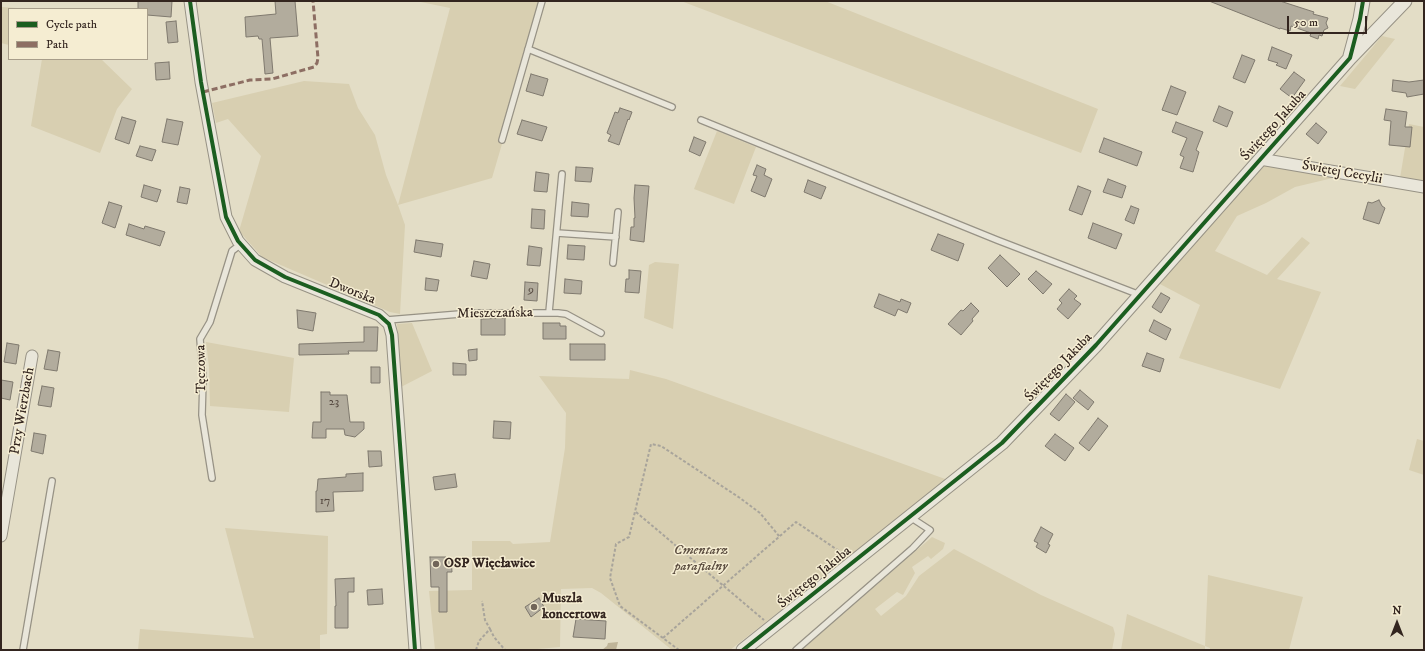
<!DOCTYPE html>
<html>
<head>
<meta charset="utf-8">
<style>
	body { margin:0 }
	#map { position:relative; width:1425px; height:651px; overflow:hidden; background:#e3ddc6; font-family:"IM FELL DW Pica",serif }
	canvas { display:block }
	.frame { position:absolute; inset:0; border:2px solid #33251f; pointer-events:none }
	.legend { position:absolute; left:8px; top:8px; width:140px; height:52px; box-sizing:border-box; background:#f5edd2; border:1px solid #a79d8a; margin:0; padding:5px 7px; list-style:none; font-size:12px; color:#33251f }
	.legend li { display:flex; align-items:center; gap:8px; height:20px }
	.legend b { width:20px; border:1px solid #a79d8a }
	.north { position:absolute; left:1377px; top:603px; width:40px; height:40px; -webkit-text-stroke:3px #f5edd2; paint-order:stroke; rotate:0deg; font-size:11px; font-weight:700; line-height:16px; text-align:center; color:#33251f }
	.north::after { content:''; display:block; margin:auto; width:14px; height:18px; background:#33251f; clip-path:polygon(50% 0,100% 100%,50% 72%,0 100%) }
	.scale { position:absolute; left:1287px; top:16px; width:80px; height:18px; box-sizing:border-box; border:2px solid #33251f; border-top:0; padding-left:5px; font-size:12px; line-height:14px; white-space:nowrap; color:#33251f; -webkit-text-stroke:3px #f5edd2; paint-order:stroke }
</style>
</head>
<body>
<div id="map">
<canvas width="1425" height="651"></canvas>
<div class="frame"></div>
<ul class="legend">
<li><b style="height:5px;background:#1b5e20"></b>Cycle path</li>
<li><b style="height:5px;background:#8d6e63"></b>Path</li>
</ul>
<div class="north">N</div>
<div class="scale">50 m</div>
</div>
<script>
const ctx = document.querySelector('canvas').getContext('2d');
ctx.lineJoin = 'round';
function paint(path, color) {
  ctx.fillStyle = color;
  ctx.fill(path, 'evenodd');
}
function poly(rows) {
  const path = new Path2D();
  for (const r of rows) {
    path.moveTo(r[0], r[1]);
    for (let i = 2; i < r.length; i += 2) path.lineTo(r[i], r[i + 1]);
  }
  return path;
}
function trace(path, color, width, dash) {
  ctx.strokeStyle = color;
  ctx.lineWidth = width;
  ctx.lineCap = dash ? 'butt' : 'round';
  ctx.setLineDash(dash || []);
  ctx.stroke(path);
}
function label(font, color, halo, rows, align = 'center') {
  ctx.font = font + ' "IM FELL DW Pica",serif';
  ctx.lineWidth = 3;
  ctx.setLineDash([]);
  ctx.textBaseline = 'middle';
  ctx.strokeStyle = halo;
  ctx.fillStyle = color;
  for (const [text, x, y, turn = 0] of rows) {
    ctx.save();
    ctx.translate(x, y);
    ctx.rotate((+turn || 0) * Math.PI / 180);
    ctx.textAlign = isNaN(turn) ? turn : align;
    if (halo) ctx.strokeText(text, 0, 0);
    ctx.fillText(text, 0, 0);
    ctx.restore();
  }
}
paint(poly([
	[416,1,544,1,492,178,398,205,405,225,400,314,390,312,262,257,239,231,261,156,228,119,216,123,212,103,304,81,349,84,358,108,375,135,386,175,398,205,450,8],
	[681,1,825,1,1098,109,1081,153],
	[1,7,34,9,9,9,9,45,1,43],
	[1382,36,1395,39,1355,89,1340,86],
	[42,59,101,59,132,89,117,109,100,153,31,126],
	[1409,124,1424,127,1424,181,1400,178],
	[717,131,756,147,734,204,694,189],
	[1266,164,1337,177,1295,187,1266,203,1237,216,1215,251,1267,275,1302,237,1310,243,1277,279,1321,292,1280,389,1179,358,1200,305,1158,283],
	[655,262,679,264,673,329,644,318,649,265],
	[412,323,432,371,401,387,397,324],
	[206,342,294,358,289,412,210,406,209,367],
	[630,370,666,379,948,480,730,650,672,650,601,593,592,588,561,589,560,647,526,650,435,650,429,591,472,590,472,541,510,541,513,544,550,542,565,448,566,413,539,376,629,379],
	[1417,439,1424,441,1424,475,1409,470],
	[225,528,328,536,327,634,320,635,320,649,138,650,140,629,254,638],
	[932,537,945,543,943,549,931,559,928,556,912,567,915,573,903,595,897,592,875,609,881,616,906,596,919,576,954,549,1041,595,1113,627,1115,634,1112,650,801,650],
	[1208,575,1303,597,1289,650,1210,650,1210,648,1205,646,1205,650,1121,650,1127,614,1205,646]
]), '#d8cfb1');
paint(poly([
	[618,642,616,650,602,650,607,646,608,643]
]), '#bfb498');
const building = poly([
	[138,1,172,1,171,17,147,15,147,9,138,9,138,1],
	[275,1,295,1,298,36,270,38,273,73,265,74,262,39,259,39,258,36,246,37,245,17,276,14,275,1],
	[1209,1,1280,1,1314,12,1313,14,1328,18,1326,23,1328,28,1324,30,1322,36,1319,35,1318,39,1310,36,1311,33,1291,26,1290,31,1280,28,1280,29,1209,1],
	[176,21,178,42,168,43,166,22,176,21],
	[1272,47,1292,55,1286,69,1276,65,1278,63,1268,60,1272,47],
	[1242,55,1255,60,1245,83,1233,78,1242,55],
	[169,62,170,79,156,80,155,63,169,62],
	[1294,72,1305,80,1292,98,1280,89,1294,72],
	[531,74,548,79,543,96,526,91,531,74],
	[1393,80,1409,82,1424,80,1424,94,1407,97,1406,93,1392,91,1393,80],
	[1171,86,1186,92,1177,115,1162,110,1171,86],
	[1219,106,1233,112,1227,127,1213,121,1219,106],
	[620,108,632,112,629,120,628,119,619,145,608,141,611,135,607,133,615,112,618,113,620,108],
	[1386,109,1407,112,1405,127,1412,127,1410,147,1389,145,1391,121,1384,120,1386,109],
	[122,117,136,121,129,144,115,139,122,117],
	[167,119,183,122,178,145,162,142,167,119],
	[522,120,547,127,542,141,517,134,522,120],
	[1176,122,1203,132,1196,150,1199,152,1193,172,1180,168,1184,157,1180,155,1187,138,1172,132,1176,122],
	[1316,123,1327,132,1318,144,1306,134,1316,123],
	[694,137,706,142,700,156,689,151,694,137],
	[1104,138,1142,152,1137,166,1099,152,1104,138],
	[140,146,156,150,152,161,136,156,140,146],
	[757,165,766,169,764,175,772,179,765,197,751,191,757,176,753,175,757,165],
	[576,167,593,168,591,182,575,181,576,167],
	[536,172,549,174,547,192,534,191,536,172],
	[1108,179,1126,186,1122,198,1103,192,1108,179],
	[808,180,826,187,821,199,804,192,808,180],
	[144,185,161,190,157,202,141,197,144,185],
	[635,185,649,186,644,242,630,240,631,227,634,227,634,218,635,218,634,198,635,185],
	[1078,186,1091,191,1082,215,1069,210,1078,186],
	[180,187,190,189,187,204,177,202,180,187],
	[1379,200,1382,206,1385,208,1379,224,1363,219,1368,202,1372,203,1379,200],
	[109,202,122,206,115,228,102,223,109,202],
	[572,202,589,204,588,217,571,216,572,202],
	[1131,206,1139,209,1134,224,1125,220,1131,206],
	[532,209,545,210,544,229,531,228,532,209],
	[1093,223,1122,234,1116,249,1088,238,1093,223],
	[129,224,144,229,145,226,165,232,160,246,126,235,129,224],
	[938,234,964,244,958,261,931,250,938,234],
	[416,240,443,244,441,257,414,252,416,240],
	[568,245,585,246,584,260,567,259,568,245],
	[529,246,542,248,540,266,527,265,529,246],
	[1000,255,1020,274,1007,287,988,268,1000,255],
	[474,261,490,264,487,279,471,276,474,261],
	[629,270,641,271,639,293,625,292,626,279,629,279,629,270],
	[1036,271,1052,284,1043,294,1028,279,1036,271],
	[426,278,439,280,437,291,425,290,426,278],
	[565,279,582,281,581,294,564,293,565,279],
	[525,282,538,283,537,301,524,300,525,282],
	[1069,289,1077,296,1074,299,1081,304,1068,319,1057,309,1062,303,1059,300,1069,289],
	[1161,293,1170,298,1161,313,1152,307,1161,293],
	[879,294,900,302,901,299,911,303,907,313,898,309,895,316,874,307,879,294],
	[971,303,979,311,972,319,973,321,961,335,948,324,961,310,963,311,971,303],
	[297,310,316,313,313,331,298,328,297,310],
	[505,318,505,335,481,335,481,319,505,318],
	[1154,320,1171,329,1166,340,1149,331,1154,320],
	[543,323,560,323,560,326,566,326,566,339,543,339,543,323],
	[364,327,378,327,377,351,348,351,349,354,299,355,299,344,364,342,364,327],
	[7,343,19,345,16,364,4,362,7,343],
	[570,344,605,344,605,360,570,360,570,344],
	[477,349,477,360,469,361,468,350,477,349],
	[48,350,60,352,57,371,44,369,48,350],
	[1147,353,1164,359,1160,372,1142,366,1147,353],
	[453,363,466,364,466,375,453,375,453,363],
	[371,367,380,367,380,383,371,383,371,367],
	[1,380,13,382,10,400,1,398,1,380],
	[42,386,54,388,51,407,38,405,42,386],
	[1080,390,1094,402,1088,410,1073,398,1080,390],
	[321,392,330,392,330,395,347,395,350,422,364,422,364,429,355,437,345,435,344,429,326,429,326,438,312,438,313,422,321,422,321,392],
	[1066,394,1075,402,1059,421,1050,414,1066,394],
	[1098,418,1108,426,1089,451,1079,443,1098,418],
	[494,421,511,422,510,439,493,438,494,421],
	[34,433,46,435,43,454,31,451,34,433],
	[1055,434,1074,448,1065,461,1045,446,1055,434],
	[368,451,381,451,382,466,369,467,368,451],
	[363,473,363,491,333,492,334,511,316,512,316,491,317,491,318,479,346,477,346,474,363,473],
	[455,474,457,487,435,490,433,477,455,474],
	[1041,527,1053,534,1048,544,1050,545,1046,553,1036,547,1038,543,1034,541,1041,527],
	[430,557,446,557,446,559,451,559,452,572,447,572,447,612,439,612,439,587,431,587,430,557],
	[354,578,354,592,348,592,348,628,335,628,335,606,336,606,335,579,354,578],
	[382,589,383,604,368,605,367,590,382,589],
	[539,598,544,607,531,617,525,607,539,598],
	[576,619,606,621,605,639,573,637,576,619]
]);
paint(building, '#b2ac9d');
trace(building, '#7f796e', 1);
const service = poly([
	[528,49,672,107],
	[701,120,997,240,1140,295],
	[502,140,542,1],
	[557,233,616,237],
	[613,263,618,212],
	[549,312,562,174],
	[387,320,472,313,558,313,566,314,601,333],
	[212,478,202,415,203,379,200,339,210,322,232,251,241,244],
	[23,650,52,481],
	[796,650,913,548,930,530,910,517]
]);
const minor = poly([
	[190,1,201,82,226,217,238,241,255,260,285,277,379,315,389,324,392,335,415,650],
	[1260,159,1424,187],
	[1,536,32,356]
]);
const tertiary = poly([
	[1350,56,1360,19,1363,1],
	[743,650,1002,443,1096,345,1350,58,1405,1]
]);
trace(service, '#979285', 8);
trace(minor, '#979285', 13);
trace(tertiary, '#979285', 15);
trace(poly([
	[636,512,764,620],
	[490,629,494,637,505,650],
	[663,638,796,522,845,555],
	[476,650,479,641,490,629,485,620,482,601],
	[679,650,620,606,610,578,616,544,629,537,651,444,661,446,740,498,760,513,779,536]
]), '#a8a49b', 2, [3, 2]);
trace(service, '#e9e6da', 5.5);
trace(minor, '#e9e6da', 11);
trace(tertiary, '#e9e6da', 13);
trace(poly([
	[203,92,250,80,272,79,314,67,317,63,318,58,313,1]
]), '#8d6e63', 3, [6, 3]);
trace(poly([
	[190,1,201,82,226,217,238,241,255,260,285,277,379,315,389,324,392,335,415,650],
	[743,650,1002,443,1096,345,1350,58,1360,19,1363,1]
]), '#1b5e20', 4);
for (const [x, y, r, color] of [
	[436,564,4,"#716559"],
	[534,607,4,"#716559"]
]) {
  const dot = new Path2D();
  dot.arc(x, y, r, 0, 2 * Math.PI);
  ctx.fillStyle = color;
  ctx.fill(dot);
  trace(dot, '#f5edd2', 1.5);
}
label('12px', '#53473e', null, [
	["9",531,291],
	["23",334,403],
	["17",325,502]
]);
label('14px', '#33251f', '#f5edd2', [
	["Świętego Jakuba",1274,126,-48],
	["Świętej Cecylii",1342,173,10],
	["Dworska",352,292,22],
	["Mieszczańska",495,314,-1],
	["Świętego Jakuba",1059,368,-46],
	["Tęczowa",202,369,-91],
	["Przy Wierzbach",23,411,-80],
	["Świętego Jakuba",815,578,-39]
]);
label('italic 14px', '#5a4c3f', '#f5edd2', [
	["Cmentarz",701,551],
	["parafialny",701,567]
]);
label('bold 14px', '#33251f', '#f5edd2', [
	["OSP Więcławice",444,564],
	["Muszla",542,599],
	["koncertowa",542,615]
], 'left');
</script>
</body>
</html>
